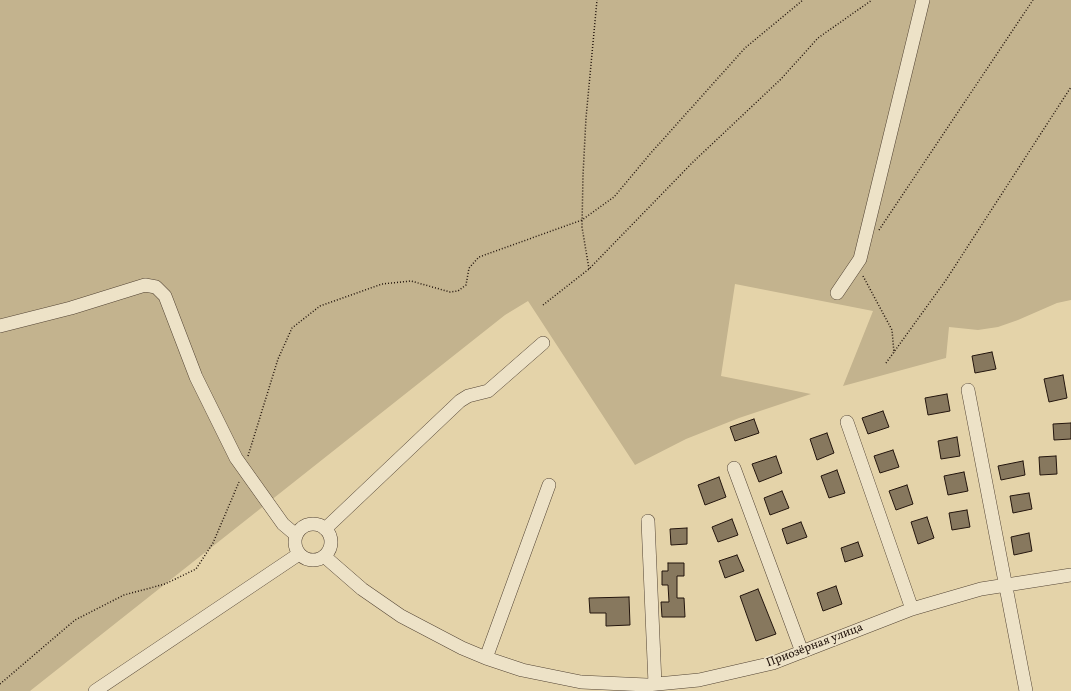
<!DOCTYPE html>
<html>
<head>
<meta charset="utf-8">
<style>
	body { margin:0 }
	canvas { display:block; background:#e4d3a9 }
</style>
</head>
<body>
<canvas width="1071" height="691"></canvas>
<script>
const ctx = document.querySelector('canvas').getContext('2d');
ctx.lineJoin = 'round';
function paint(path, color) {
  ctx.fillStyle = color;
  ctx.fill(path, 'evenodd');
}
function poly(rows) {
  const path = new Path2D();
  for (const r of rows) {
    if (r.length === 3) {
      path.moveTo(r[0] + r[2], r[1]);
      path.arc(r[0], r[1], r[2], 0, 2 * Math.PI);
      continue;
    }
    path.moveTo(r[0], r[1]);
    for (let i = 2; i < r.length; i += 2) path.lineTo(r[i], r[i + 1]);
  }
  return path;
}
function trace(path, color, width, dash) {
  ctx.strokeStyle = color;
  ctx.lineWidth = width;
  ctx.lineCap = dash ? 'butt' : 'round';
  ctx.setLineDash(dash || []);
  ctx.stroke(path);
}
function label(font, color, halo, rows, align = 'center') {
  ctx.font = font + ' Vollkorn,serif';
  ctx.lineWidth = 3.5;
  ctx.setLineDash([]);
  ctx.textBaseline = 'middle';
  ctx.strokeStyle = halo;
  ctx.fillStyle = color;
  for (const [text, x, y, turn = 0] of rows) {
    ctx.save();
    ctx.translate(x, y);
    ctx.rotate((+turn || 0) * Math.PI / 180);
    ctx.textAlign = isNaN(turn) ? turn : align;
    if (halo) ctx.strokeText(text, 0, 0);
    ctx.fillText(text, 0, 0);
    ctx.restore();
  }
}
paint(poly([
	[0,0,1071,0,1071,300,1057,303,1018,320,998,327,978,330,949,327,946,358,843,386,873,311,735,284,721,376,811,394,739,418,686,439,635,465,528,301,505,315,30,691,0,691]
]), '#c3b38e');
const building = poly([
	[992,352,996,369,975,373,972,356,992,352],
	[1063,375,1067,398,1049,402,1044,379,1063,375],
	[947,394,950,411,928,415,925,398,947,394],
	[883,411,889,427,868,434,862,418,883,411],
	[754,419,759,433,735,441,730,427,754,419],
	[1071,423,1071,439,1054,440,1053,424,1071,423],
	[827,433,834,453,817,460,810,439,827,433],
	[957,437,960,456,941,459,938,441,957,437],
	[893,450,899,467,880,473,874,456,893,450],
	[776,456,782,473,759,482,752,464,776,456],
	[1056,456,1057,474,1040,475,1039,457,1056,456],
	[1023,461,1025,475,1001,480,998,466,1023,461],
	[837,470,845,493,829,498,821,476,837,470],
	[964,472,968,491,948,495,944,476,964,472],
	[719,477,726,497,705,505,698,485,719,477],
	[907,485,913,504,896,510,889,491,907,485],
	[782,491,789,508,770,515,764,498,782,491],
	[1029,493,1032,509,1013,513,1010,496,1029,493],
	[967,510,970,527,952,530,949,513,967,510],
	[927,517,934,538,918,544,911,522,927,517],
	[732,519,738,535,718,542,712,527,732,519],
	[801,522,807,537,787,544,782,529,801,522],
	[687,528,687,544,671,545,670,529,687,528],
	[1029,533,1032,551,1014,555,1011,537,1029,533],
	[858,542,863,556,845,562,841,548,858,542],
	[737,555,744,571,725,578,719,561,737,555],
	[668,563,684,563,684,576,677,576,677,598,684,598,685,617,662,617,661,602,669,602,668,585,662,585,662,571,668,571,668,563],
	[836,586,842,604,823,611,817,593,836,586],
	[758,589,776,634,756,641,740,596,758,589],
	[629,597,630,625,606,626,606,613,590,613,589,598,629,597]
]);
paint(building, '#87785e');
trace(building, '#23150d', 1);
const minor = poly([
	[837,293,860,259,923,0],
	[0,326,71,308,145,285,156,287,165,296,196,377,236,458,283,524,296,535],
	[968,390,1026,691],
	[847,422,912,609],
	[734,468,802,652],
	[648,521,655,684],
	[313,542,18],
	[325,529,460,401,468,396,488,391,543,343],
	[324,556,362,589,401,616,462,648,486,658,522,670,581,682,647,685,699,680,773,663,912,609,981,589,1071,575],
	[486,658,549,485],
	[95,691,299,554]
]);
trace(minor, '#534434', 14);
trace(poly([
	[879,230,1033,0],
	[589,269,582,227,583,175,586,118,597,0],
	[863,276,892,330,894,353],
	[543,305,589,269,693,162,781,79,818,38,872,0],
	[886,363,946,280,1071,87],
	[248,456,278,359,292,328,320,306,382,284,411,281,450,292,458,291,466,285,469,268,479,257,582,220,614,197,650,154,745,48,803,0],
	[0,684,75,620,124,595,165,584,196,569,213,543,239,482]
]), '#23150d', 1.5, [1, 2]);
trace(minor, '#ede2c7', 13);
label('12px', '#23150d', '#ede2c7', [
	["Приозёрная улица",815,646,-21]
]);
</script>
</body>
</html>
